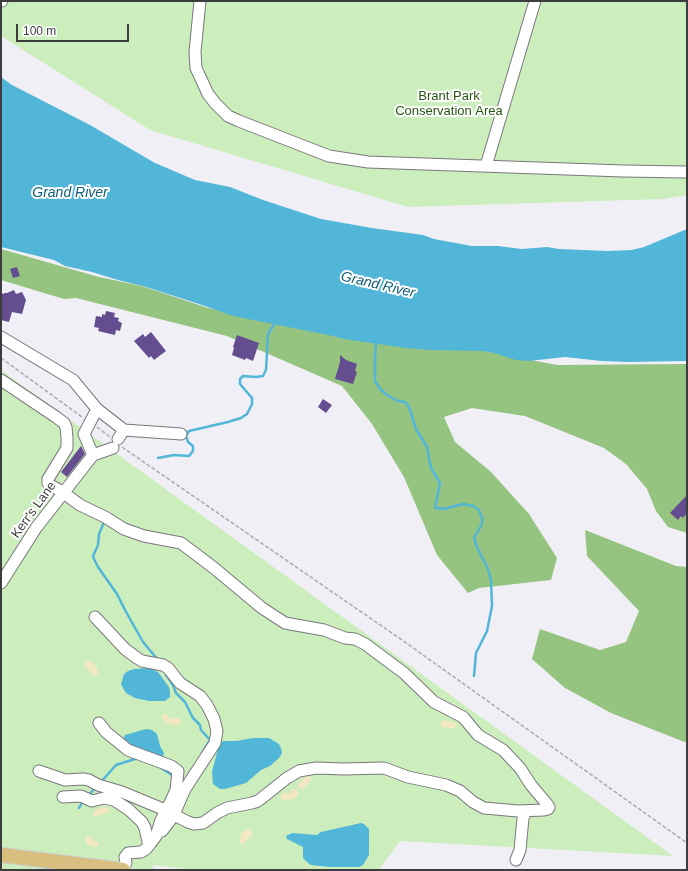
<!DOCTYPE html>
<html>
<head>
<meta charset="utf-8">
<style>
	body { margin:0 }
	#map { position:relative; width:688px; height:871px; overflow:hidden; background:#f1eff6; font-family:Helvetica,sans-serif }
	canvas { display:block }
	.frame { position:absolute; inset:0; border:2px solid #3d3c3f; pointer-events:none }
	.scale { position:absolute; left:16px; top:24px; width:113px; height:18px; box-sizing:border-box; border:2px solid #3d3c3f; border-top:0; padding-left:5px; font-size:12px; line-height:14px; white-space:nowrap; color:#3d3c3f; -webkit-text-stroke:3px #fff; paint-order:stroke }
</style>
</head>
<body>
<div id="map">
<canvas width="688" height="871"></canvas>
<div class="frame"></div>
<div class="scale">100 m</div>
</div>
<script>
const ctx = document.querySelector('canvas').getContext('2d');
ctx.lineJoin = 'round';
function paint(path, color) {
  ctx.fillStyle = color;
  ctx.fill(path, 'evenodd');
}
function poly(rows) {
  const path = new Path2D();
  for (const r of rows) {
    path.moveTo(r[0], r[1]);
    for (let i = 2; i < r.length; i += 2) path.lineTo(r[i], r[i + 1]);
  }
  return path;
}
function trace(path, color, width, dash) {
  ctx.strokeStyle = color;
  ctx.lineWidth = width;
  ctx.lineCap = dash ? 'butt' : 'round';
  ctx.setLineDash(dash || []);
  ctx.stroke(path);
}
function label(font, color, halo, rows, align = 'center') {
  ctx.font = font + ' Helvetica,sans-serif';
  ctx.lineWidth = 4;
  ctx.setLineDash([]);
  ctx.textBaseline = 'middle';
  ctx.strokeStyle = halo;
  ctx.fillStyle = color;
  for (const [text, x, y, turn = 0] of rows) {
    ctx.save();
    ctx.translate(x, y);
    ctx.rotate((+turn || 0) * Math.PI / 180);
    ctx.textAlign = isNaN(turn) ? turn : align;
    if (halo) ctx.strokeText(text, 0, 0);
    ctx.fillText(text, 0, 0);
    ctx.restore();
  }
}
paint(poly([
	[1,1,687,1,687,195,664,199,408,207,150,130,1,36],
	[1,370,673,856,400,841,379,870,193,870,153,865,153,870,1,870]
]), '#cceebd');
paint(poly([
	[1,249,99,277,142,286,208,308,378,342,474,349,557,365,687,364,687,533,668,527,656,511,647,489,626,464,604,448,525,416,472,408,444,417,455,442,491,472,529,514,557,558,551,580,479,588,468,593,437,555,404,477,372,424,342,386,227,336,76,298,64,299,1,280],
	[585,530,676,566,687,567,687,743,611,713,565,688,532,659,540,629,600,650,626,642,639,611,587,556]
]), '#95c380');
paint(poly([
	[87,661,91,661,97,668,98,675,93,676,89,671,85,668,84,664],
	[164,714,167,714,170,718,179,718,181,721,180,724,178,726,166,723,162,719,162,716],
	[445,720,456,723,457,725,455,728,453,729,448,727,446,729,443,728,440,724,442,721],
	[306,776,311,777,311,780,304,788,301,789,298,786,298,784],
	[293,789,296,789,299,793,296,798,287,801,281,799,280,797,281,794,286,792,289,794,290,792],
	[107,807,110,810,109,812,94,817,93,813,96,809],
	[247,829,251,830,252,835,245,843,243,844,240,843,240,837,242,832],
	[88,835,98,843,99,845,97,847,92,847,86,843,85,837]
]), '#f1e7c1');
paint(poly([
	[1,77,12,85,90,125,155,163,195,180,230,187,263,200,321,219,372,228,423,235,434,239,472,246,498,246,522,249,547,247,559,249,607,251,632,250,644,247,687,229,687,361,627,362,602,361,565,357,529,361,516,360,494,353,482,351,431,350,406,348,344,339,333,336,233,316,199,304,143,286,118,280,92,272,65,266,54,260,1,247],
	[149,668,158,672,169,687,170,691,170,697,165,701,149,701,135,698,126,693,123,688,121,684,124,674,128,671,134,669],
	[146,729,152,730,157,734,160,746,164,753,163,757,160,760,141,754,123,739,125,735],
	[253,738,269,738,279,744,281,748,282,753,279,758,270,766,261,770,246,783,225,789,220,789,216,786,213,784,212,772,219,745,223,741,237,741],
	[361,823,364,824,369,829,369,855,363,865,359,867,330,867,311,865,307,862,303,858,303,847,287,839,286,836,292,833,317,835,321,832]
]), '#51b6d7');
trace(poly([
	[376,343,375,357,375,381,380,389,387,395,398,401,405,402,409,407,416,429,427,447,431,468,440,483,435,508,444,509,463,504,473,506,478,509,482,517,482,524,474,538,477,547,488,569,491,580,492,606,487,631,476,653,474,676],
	[158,458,174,455,189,456,193,451,193,446,188,442,186,436,189,431,228,422,241,418,247,414,252,404,252,398,240,384,240,379,243,376,256,377,263,376,266,370,268,334,275,323],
	[105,520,99,534,98,545,93,556,94,559,98,567,117,594,125,610,143,642,158,660],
	[166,675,173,685,176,693,185,702,193,718,200,725,201,730,210,740,202,753],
	[161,768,175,777],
	[100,783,116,765,138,758],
	[88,796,95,788],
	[79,808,83,801],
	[43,870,49,869,51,866]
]), '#51b6d7', 2.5);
paint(poly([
	[17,267,20,276,13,278,10,269],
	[14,290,16,294,22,292,26,300,22,314,12,312,9,322,1,320,1,293,4,294,4,293,7,293],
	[106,311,115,313,114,317,119,318,118,321,122,323,120,331,116,330,115,335,98,331,99,328,94,327,96,316,102,317,102,314,105,315],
	[151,332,166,351,154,360,151,356,149,358,134,341,143,334,145,337],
	[237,335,259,343,253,361,246,358,245,360,232,355,234,348,233,347],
	[340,355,346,360,357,364,355,371,357,372,353,384,335,379,340,362],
	[323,399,332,405,326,413,318,407],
	[81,446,85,454,67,477,61,472],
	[687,495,687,513,683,518,681,516,678,520,670,513]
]), '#654e8f');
const minor = poly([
	[1,1,2,1],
	[200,1,195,52,196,68,208,94,215,103,228,116,239,121,329,156,368,162,623,171,687,172],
	[486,166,535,1],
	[1,337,73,380,97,409,124,430],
	[1,380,56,417,64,423,66,427,67,438,67,448,48,479,48,483,50,485,61,491,80,505,105,517,124,529,144,536,181,543,214,568,262,608,285,623,324,630,345,638,355,639,365,644,404,673,434,702,463,717,478,735,503,750,520,768,531,785,547,804,549,807,548,809,544,810,518,811,484,808,473,802,460,791,446,785,408,777,384,768,344,769,316,768,299,771,287,778,258,801,252,803,227,808,217,813,203,823,194,824,188,822,176,816,175,812,185,789,215,743,217,731,214,719,207,705,200,696,180,683,168,668,163,665,142,661,137,658,125,649,95,617],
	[118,439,124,430,181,434],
	[93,455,84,434,97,409],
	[1,583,36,528,93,455,113,448],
	[39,771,65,780,83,779,89,780,98,785,122,792,175,814,162,831,158,832],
	[63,797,81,796,92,801,104,798,114,800,128,809,142,822,145,828,148,842,150,844,156,836,161,820,171,801,176,790,178,771,171,766,128,750,106,732,99,723],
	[516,860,520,850,523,818,526,811],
	[126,863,125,857,128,853,141,852,146,849,150,844]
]);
const major = poly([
	[1,855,123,870]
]);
trace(minor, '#79777d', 13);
trace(major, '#cdcccd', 16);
trace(poly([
	[1,358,82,417],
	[97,427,110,437],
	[122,447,402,640,687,843]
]), '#aba9af', 1.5, [4, 2]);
trace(minor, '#fff', 11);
trace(major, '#d9bf7f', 14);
label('13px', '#2a5510', '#fff', [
	["Brant Park",449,96],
	["Conservation Area",449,111]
]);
label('13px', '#3d3c3f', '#fff', [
	["Kerr's Lane",34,510,-54]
]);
label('italic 14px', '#0f6178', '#fff', [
	["Grand River",70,193],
	["Grand River",378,285,13]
]);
</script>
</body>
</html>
